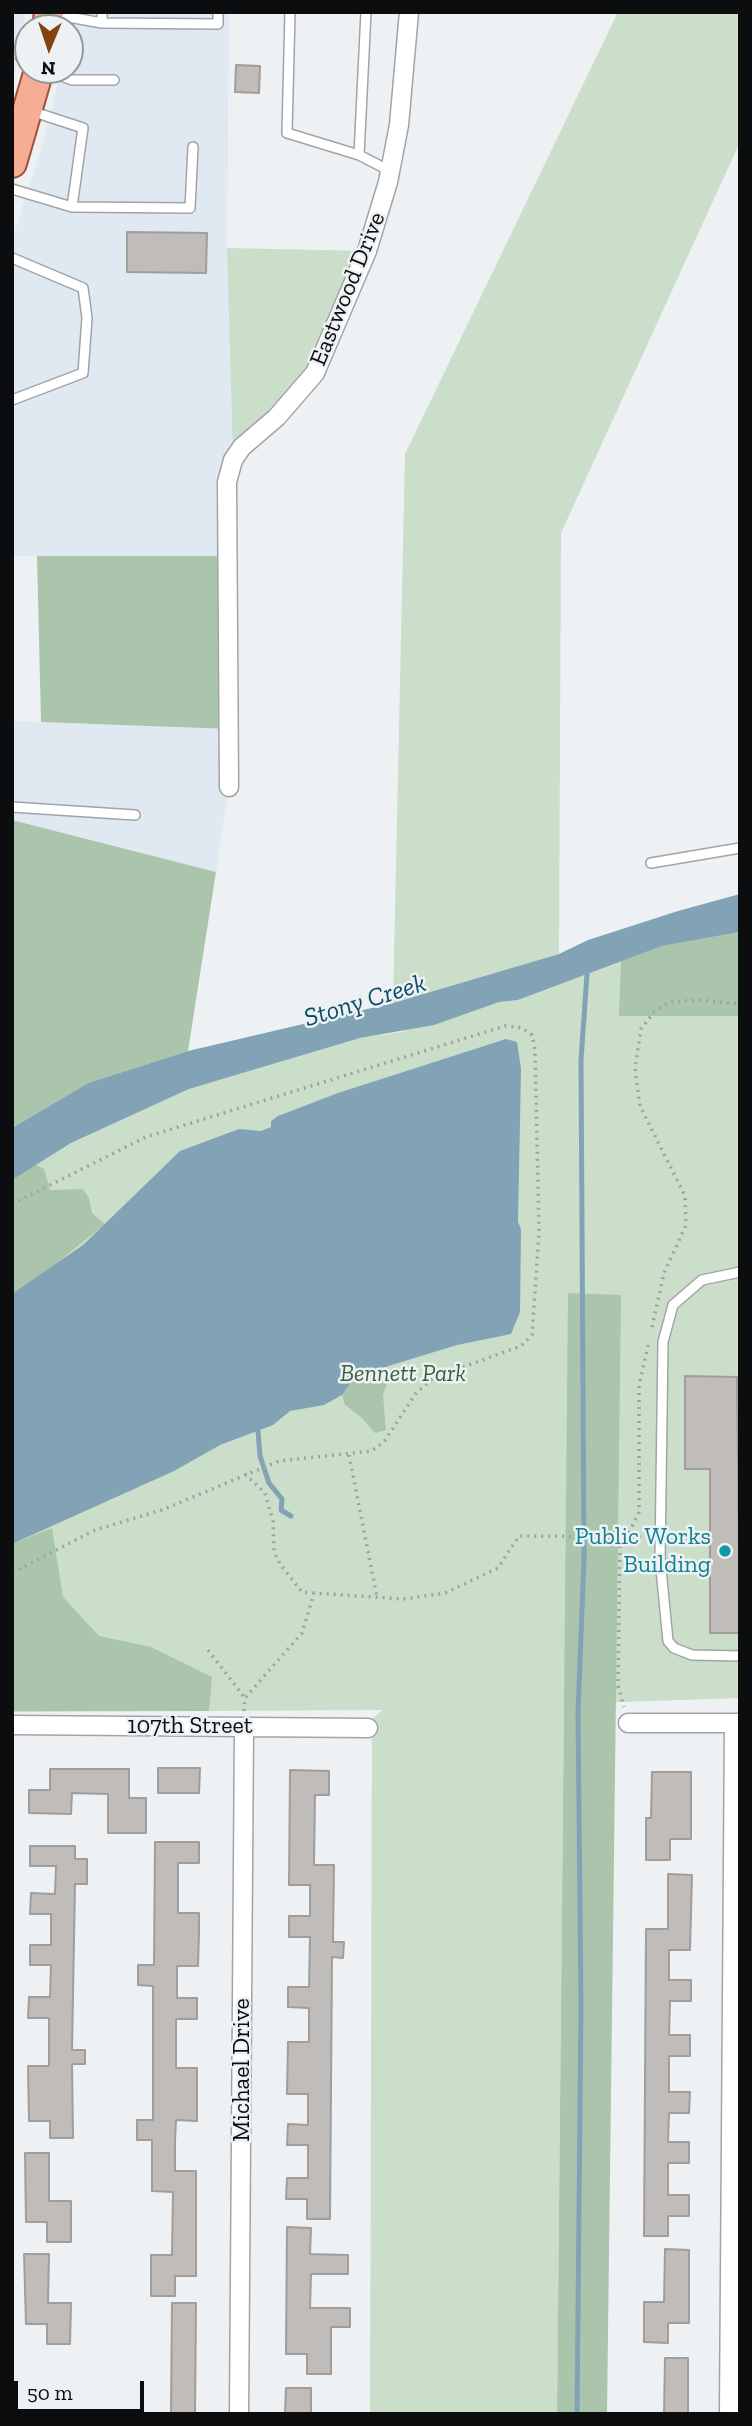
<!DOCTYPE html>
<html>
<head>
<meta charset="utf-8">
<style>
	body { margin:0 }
	#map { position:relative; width:752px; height:2426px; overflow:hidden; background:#eef1f4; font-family:"Zilla Slab",serif }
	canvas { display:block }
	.frame { position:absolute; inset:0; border:14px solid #0c0d0e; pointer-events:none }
	.north { position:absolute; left:14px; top:14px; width:70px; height:70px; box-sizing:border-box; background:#eef1f4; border:2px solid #949698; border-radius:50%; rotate:182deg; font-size:19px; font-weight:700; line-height:28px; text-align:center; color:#0c0d0e }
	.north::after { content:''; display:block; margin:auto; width:24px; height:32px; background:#844210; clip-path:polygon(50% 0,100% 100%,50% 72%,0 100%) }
	.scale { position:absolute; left:14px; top:2381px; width:130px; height:32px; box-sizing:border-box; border:4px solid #0c0d0e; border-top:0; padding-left:9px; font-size:21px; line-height:24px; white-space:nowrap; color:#0c0d0e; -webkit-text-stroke:5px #eef1f4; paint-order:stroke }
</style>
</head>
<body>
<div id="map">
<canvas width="752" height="2426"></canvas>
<div class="frame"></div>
<div class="north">N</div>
<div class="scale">50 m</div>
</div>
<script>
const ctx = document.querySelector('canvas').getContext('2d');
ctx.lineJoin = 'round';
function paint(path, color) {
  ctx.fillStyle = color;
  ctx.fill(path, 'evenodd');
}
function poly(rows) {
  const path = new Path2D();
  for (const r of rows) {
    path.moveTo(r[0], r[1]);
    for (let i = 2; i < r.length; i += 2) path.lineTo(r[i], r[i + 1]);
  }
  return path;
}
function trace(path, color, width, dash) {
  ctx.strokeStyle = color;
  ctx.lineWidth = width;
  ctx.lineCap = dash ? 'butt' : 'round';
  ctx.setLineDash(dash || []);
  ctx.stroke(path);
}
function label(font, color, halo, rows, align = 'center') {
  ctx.font = font + ' "Zilla Slab",serif';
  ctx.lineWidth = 5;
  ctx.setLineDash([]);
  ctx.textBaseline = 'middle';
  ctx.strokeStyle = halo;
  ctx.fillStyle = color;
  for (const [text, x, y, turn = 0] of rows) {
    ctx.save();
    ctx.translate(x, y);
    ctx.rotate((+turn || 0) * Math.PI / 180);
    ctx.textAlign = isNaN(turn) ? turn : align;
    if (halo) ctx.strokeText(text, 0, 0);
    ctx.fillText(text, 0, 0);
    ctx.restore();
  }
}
paint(poly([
	[12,12,26,12,12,87],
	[71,12,229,12,227,248,233,460,227,556,12,556,12,239,42,147,61,70,70,70,68,28],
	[12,721,229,729,229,787,216,872,12,820]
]), '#e0e8f2');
paint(poly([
	[618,12,740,12,740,142,561,533,559,954,393,1003,405,454],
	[227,248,367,251,329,345,233,460],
	[740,932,740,1698,564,1704,557,2414,370,2414,372,1719,383,1710,12,1712,12,1180,71,1143,189,1089,360,1038,401,1032,499,1002,518,1000,662,946]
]), '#cadeca');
paint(poly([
	[37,556,227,556,229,729,41,722],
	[12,820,216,872,188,1051,88,1083,12,1128],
	[740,932,740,1016,619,1016,621,961,662,946],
	[34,1164,44,1169,50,1190,83,1189,89,1198,92,1213,105,1224,37,1279,12,1294,12,1180],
	[568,1293,621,1295,607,2414,557,2414],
	[388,1369,388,1380,383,1395,386,1430,375,1433,361,1417,345,1405,342,1395,352,1381,369,1372],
	[52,1528,63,1597,99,1636,151,1647,212,1677,209,1711,12,1711,12,1544]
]), '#abc5ac');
paint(poly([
	[740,894,740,932,662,946,518,1000,499,1002,434,1025,360,1038,189,1089,71,1143,12,1180,12,1128,88,1083,188,1051,393,1003,559,954,588,940,678,911],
	[506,1039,517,1042,521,1069,518,1222,521,1229,520,1312,511,1334,457,1345,369,1372,352,1381,342,1395,324,1405,290,1411,273,1425,220,1445,174,1471,12,1544,12,1294,83,1245,180,1151,239,1129,261,1131,271,1127,271,1121,278,1116,338,1093]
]), '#82a3b5');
trace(poly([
	[258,1431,260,1456,269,1483,282,1499,281,1510,291,1516],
	[577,2414,581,2005,578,1712,584,1560,581,1060,587,974]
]), '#82a3b5', 5);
const building = poly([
	[236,65,260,66,259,93,235,92,236,65],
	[127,232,207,233,206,273,127,272,127,232],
	[685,1376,737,1377,740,1633,710,1633,710,1469,685,1469,685,1376],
	[158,1768,200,1768,199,1793,158,1793,158,1768],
	[50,1769,129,1769,129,1798,146,1798,146,1833,108,1833,108,1794,72,1793,71,1814,29,1813,29,1790,50,1790,50,1769],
	[290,1770,329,1771,329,1795,315,1795,314,1865,334,1865,333,1942,344,1942,343,1958,332,1957,330,2219,307,2219,307,2199,286,2199,287,2178,308,2178,308,2145,287,2145,288,2124,308,2125,308,2094,287,2094,288,2042,309,2042,309,2008,288,2007,288,1987,309,1987,310,1937,289,1937,289,1916,310,1916,310,1885,289,1885,290,1770],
	[652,1772,691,1772,691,1839,670,1839,670,1860,646,1860,646,1818,651,1818,652,1772],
	[155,1842,199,1842,199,1863,178,1863,178,1913,199,1913,199,1934,198,1966,177,1966,177,1998,197,1998,197,2019,176,2019,176,2068,197,2068,197,2121,176,2120,175,2141,175,2171,196,2171,196,2276,175,2276,175,2296,151,2296,151,2255,172,2255,173,2192,152,2191,152,2140,137,2140,137,2120,153,2120,153,1986,138,1985,138,1965,154,1965,155,1842],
	[30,1846,75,1846,75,1859,87,1859,87,1884,75,1884,72,2050,85,2050,85,2064,72,2064,73,2138,50,2138,50,2121,29,2121,28,2066,49,2066,49,2018,28,2018,29,1997,50,1997,51,1965,30,1965,30,1945,51,1945,51,1914,30,1914,31,1893,55,1894,56,1866,30,1866,30,1846],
	[668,1874,692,1875,690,1950,669,1950,669,1980,691,1980,691,2001,670,2001,669,2035,690,2035,690,2056,669,2056,669,2092,690,2092,689,2113,669,2113,668,2142,689,2142,689,2163,668,2163,668,2195,689,2195,689,2216,668,2216,668,2236,644,2236,646,1929,668,1929,668,1874],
	[25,2153,49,2153,49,2201,71,2201,71,2242,47,2242,47,2222,26,2222,25,2153],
	[287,2227,311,2228,310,2254,348,2255,348,2274,311,2274,310,2308,350,2308,350,2327,331,2327,331,2374,307,2374,307,2354,286,2354,287,2227],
	[665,2249,689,2250,689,2323,668,2323,668,2343,644,2342,644,2302,664,2302,665,2249],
	[24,2254,49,2254,48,2303,71,2303,70,2344,47,2344,47,2324,26,2324,24,2254],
	[172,2303,196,2303,195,2414,171,2414,172,2303],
	[665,2358,688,2358,688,2414,664,2414,665,2358],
	[286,2388,311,2388,311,2414,285,2414,286,2388]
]);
paint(building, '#bfbcb9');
trace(building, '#a09d9a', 2);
const service = poly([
	[102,12,102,23,218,24,218,12],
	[290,12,287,133,359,155,390,171],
	[52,14,102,23],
	[12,51,28,60],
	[46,70,72,80,114,80],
	[31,111,83,128,72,207],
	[359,155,366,12],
	[12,189,72,207,190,208,193,147],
	[12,258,83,288,87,318,83,373,12,400],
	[12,807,135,815],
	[651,863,740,848],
	[740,1272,702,1280,673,1305,663,1342,660,1559,668,1641,674,1648,692,1655,740,1656]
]);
const minor = poly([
	[229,787,227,482,233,460,242,447,277,417,315,373,367,251,388,182,399,125,409,12],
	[628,1723,740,1723],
	[12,1725,368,1728],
	[239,2414,244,1727],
	[729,2414,734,1723]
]);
const primary = poly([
	[47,28,49,12],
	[12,163,39,70]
]);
trace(service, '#a1a4a7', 12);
trace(minor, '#a1a4a7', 21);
trace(primary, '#9f5137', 32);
trace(poly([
	[12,1204,146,1137,505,1026,522,1028,532,1035,535,1049,539,1232,532,1335,521,1346,433,1378,416,1393,384,1442,371,1451,279,1461,162,1510,95,1530,12,1573],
	[652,1327,664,1273,686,1225,685,1196,640,1106,635,1068,641,1029,654,1012,670,1002,700,1000,740,1004],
	[349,1455,377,1597],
	[245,1474,265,1493,273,1521,274,1552,280,1564,302,1592,313,1593],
	[620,1539,618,1686,624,1707],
	[626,1539,639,1512,639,1385,649,1342],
	[208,1650,245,1698],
	[244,1711,245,1698,302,1633,314,1593,403,1599,445,1593,498,1568,519,1536,649,1537]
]), '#9fa2a4', 3.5, [2, 5]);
trace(service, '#fff', 9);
trace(minor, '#fff', 18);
trace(primary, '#f5ad94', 28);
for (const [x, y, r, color] of [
	[725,1551,7,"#0f9aa8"]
]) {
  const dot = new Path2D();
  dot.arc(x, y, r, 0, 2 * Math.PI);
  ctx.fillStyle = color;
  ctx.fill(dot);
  trace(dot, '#eef1f4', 2.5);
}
label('24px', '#0c0d0e', '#eef1f4', [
	["Eastwood Drive",348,289,-68],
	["107th Street",190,1726],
	["Michael Drive",242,2070,-90]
]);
label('italic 24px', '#39613b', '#eef1f4', [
	["Bennett Park",403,1374]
]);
label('24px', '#0d838f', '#eef1f4', [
	["Public Works",711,1537],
	["Building",711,1565]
], 'right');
label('italic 26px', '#094c66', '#eef1f4', [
	["Stony Creek",365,1001,-17]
]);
</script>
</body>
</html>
